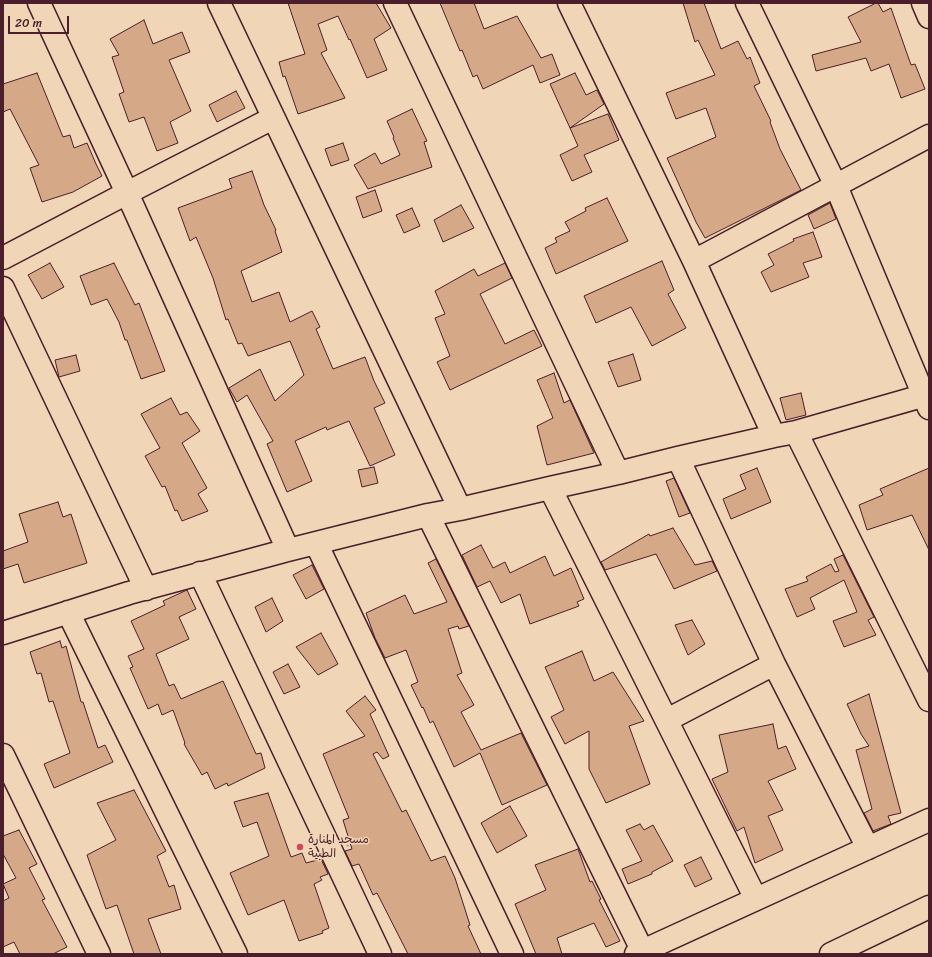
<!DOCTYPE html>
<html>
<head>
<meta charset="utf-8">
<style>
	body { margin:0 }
	#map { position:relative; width:932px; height:957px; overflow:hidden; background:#f0d6b7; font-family:Sriracha,sans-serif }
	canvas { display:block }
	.frame { position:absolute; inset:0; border:4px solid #4a1f2b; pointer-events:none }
	.scale { position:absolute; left:8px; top:16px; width:61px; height:18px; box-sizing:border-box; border:2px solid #4a1f2b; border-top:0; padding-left:5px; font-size:12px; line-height:14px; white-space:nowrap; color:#4a1f2b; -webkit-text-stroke:3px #f0d6b7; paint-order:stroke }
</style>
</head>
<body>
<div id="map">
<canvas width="932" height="957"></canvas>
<div class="frame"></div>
<div class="scale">20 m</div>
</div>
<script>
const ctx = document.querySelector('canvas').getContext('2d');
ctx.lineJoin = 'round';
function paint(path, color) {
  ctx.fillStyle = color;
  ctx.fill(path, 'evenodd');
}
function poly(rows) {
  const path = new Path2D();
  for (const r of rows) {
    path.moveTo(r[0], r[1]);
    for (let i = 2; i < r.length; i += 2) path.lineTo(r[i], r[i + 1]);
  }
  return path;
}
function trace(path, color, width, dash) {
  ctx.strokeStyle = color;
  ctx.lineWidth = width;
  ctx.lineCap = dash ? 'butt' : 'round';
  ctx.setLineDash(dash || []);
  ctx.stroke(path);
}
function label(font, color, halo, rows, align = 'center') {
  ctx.font = font + ' Sriracha,"Playpen Sans Arabic",sans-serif';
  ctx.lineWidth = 3;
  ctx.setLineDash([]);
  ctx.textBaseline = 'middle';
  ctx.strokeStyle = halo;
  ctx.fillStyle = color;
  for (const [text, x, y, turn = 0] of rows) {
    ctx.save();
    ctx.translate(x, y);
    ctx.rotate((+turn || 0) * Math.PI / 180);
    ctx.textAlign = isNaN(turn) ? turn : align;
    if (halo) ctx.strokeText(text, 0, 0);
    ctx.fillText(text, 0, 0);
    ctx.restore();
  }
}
const building = poly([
	[288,3,376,3,391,28,374,39,387,70,367,78,350,39,349,40,338,16,318,24,327,50,321,53,345,98,298,114,285,76,283,77,279,62,305,54,288,3],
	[440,3,474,3,484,29,517,16,541,58,552,54,560,75,540,83,533,65,483,89,477,75,473,77,462,50,460,51,440,3],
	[683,3,704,3,721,49,738,41,747,59,750,57,760,83,754,86,771,121,770,122,780,149,801,190,705,238,696,222,667,158,716,137,706,108,676,119,666,93,715,75,698,40,695,42,683,3],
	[876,3,878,3,883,12,891,8,911,65,915,64,925,89,901,98,889,64,871,71,866,58,816,71,812,55,861,42,848,17,876,3],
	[144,20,153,44,182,32,190,52,169,60,191,111,170,122,178,143,157,151,144,117,129,122,119,94,124,92,112,57,119,55,110,39,144,20],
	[37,73,63,137,70,135,74,148,87,143,96,164,102,176,73,192,42,202,30,168,39,165,10,109,3,112,3,84,37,73],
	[575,73,586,95,597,90,604,104,570,128,550,84,575,73],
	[236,91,245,108,217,122,209,105,236,91],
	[412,109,427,141,424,142,432,167,368,189,354,165,375,153,381,164,400,155,393,138,394,137,387,121,412,109],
	[608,114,619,140,584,155,592,172,572,181,560,155,578,146,570,128,608,114],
	[343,143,349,160,331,166,325,149,343,143],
	[252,171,264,205,276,230,275,231,282,252,241,271,252,302,279,292,290,322,312,311,320,327,316,329,333,369,365,357,374,381,385,403,374,408,395,455,370,466,349,421,327,430,326,427,295,441,312,481,287,492,267,444,273,441,247,395,237,402,229,388,260,369,275,401,304,375,290,341,248,356,242,343,238,344,228,319,226,320,213,278,196,237,190,241,178,208,232,188,229,179,252,171],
	[375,190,382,211,363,218,356,197,375,190],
	[607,198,628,241,556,274,545,248,557,242,555,238,570,231,565,222,586,211,585,208,607,198],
	[830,203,836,219,814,229,808,215,830,203],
	[461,205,474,228,443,242,434,220,461,205],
	[412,208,420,226,404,233,396,215,412,208],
	[813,232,822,257,803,263,809,277,771,292,761,272,774,265,768,254,794,241,793,239,813,232],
	[662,261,674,290,668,294,686,328,652,346,631,307,596,323,584,296,662,261],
	[50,263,64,287,42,299,28,275,50,263],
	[114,263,135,305,139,303,165,371,141,379,127,340,125,340,119,322,107,299,91,305,80,276,114,263],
	[505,263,512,278,480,294,505,344,534,330,542,346,450,390,437,362,450,356,435,318,445,314,435,291,474,269,478,276,505,263],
	[633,354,641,380,618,387,608,362,633,354],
	[76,355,80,371,59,377,55,360,76,355],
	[554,373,564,403,570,400,594,453,547,465,537,426,553,418,537,380,554,373],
	[801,393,806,415,786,420,780,398,801,393],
	[171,398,180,415,187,412,200,431,182,443,207,488,198,494,208,511,182,521,177,510,175,511,165,486,162,487,145,456,160,448,141,414,171,398],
	[374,467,378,483,362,487,358,470,374,467],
	[757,468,771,502,731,519,723,499,746,489,740,475,757,468],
	[929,468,929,550,912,515,867,530,859,505,883,495,880,489,929,468],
	[674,478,690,513,679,517,666,481,674,478],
	[58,502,63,517,71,514,87,563,24,583,18,564,3,569,3,551,28,542,19,514,58,502],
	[673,528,695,565,712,561,717,571,674,589,656,554,605,570,601,562,649,534,650,536,673,528],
	[481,545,493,568,505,562,510,573,545,556,554,576,571,568,584,599,577,602,579,606,530,624,520,594,501,603,490,581,477,587,462,555,481,545],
	[843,555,874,617,868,620,876,635,844,647,833,621,857,612,844,580,810,598,815,609,797,617,785,589,808,581,806,577,831,564,835,572,839,571,834,559,843,555],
	[436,559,469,626,459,629,458,626,448,629,462,673,457,675,474,705,461,712,481,750,521,733,547,785,502,805,480,753,454,767,433,721,430,723,423,707,422,708,411,685,418,682,406,650,385,658,375,638,366,613,405,595,414,614,447,602,428,563,436,559],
	[312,565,324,589,306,599,293,575,312,565],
	[187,590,196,609,179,617,189,639,156,654,169,686,174,684,181,699,223,681,256,754,261,753,265,768,228,786,227,783,215,789,207,772,202,775,184,744,185,743,173,710,162,715,158,704,148,709,130,668,133,667,128,656,144,649,131,621,165,605,163,601,187,590],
	[272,598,283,621,266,632,255,607,272,598],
	[692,620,705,644,688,655,675,625,692,620],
	[321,633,338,664,318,675,296,647,321,633],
	[60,641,62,648,66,646,81,702,83,702,98,748,105,745,113,762,54,788,44,764,70,753,53,701,49,702,41,673,37,674,30,652,60,641],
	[582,651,594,681,613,672,644,721,629,726,650,784,606,803,589,769,589,731,565,744,551,717,564,710,545,667,582,651],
	[288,664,300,687,284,694,273,672,288,664],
	[869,694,901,813,888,816,891,824,873,831,864,813,872,809,856,750,869,746,861,734,847,704,869,694],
	[365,696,376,710,370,714,389,756,383,759,377,752,373,754,402,812,406,810,431,861,445,856,455,878,470,925,468,926,481,954,408,954,377,893,373,895,359,864,352,866,345,851,352,849,343,820,349,818,323,754,365,736,346,711,365,696],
	[773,724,778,749,786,746,796,769,768,781,783,810,768,816,783,850,755,863,744,827,737,831,712,779,728,772,719,735,773,724],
	[134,790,166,851,157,856,169,887,174,885,181,909,148,919,161,954,134,954,117,905,106,909,87,855,116,840,97,803,134,790],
	[268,793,291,857,302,853,306,863,321,859,328,874,320,877,322,880,314,884,329,928,322,931,323,933,299,941,284,900,248,915,230,873,269,856,257,822,243,827,234,802,268,793],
	[510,806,527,836,497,853,481,823,510,806],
	[640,824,644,830,653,825,673,861,652,872,652,874,628,884,622,869,642,861,626,830,640,824],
	[19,830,37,864,29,868,45,899,42,900,67,947,53,954,20,954,14,942,3,947,3,901,9,898,3,884,16,878,3,854,3,836,19,830],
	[578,849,590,882,592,881,601,899,599,900,620,941,606,947,594,923,557,938,562,954,536,954,515,904,546,890,535,865,578,849],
	[701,857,712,879,695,887,684,865,701,857]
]);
paint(building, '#d5a987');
trace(building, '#4a1f2b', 1);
const minor = poly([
	[39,3,127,193,288,550],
	[219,3,460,509],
	[395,3,618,473],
	[569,3,694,261,774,436],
	[747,3,836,186,929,408],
	[923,3,929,17],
	[3,258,127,193,273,118],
	[694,261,929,136],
	[3,288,146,589],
	[796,432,929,700],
	[678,458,774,664,868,848],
	[550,488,756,899],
	[428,515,644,954],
	[316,543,512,954],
	[200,573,380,954],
	[68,612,236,954],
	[3,633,129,593,288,550,428,515,460,509,550,488,618,473,678,458,774,436,796,432,929,394],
	[667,720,774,664],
	[3,755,99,954],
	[636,954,929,820]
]);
const tertiary = poly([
	[831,954,929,907]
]);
trace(minor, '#4a1f2b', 25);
trace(tertiary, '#4a1f2b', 25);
trace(minor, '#f0d6b7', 22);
trace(tertiary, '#f0d6b7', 22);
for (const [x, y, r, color] of [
	[300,847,4,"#d1495b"]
]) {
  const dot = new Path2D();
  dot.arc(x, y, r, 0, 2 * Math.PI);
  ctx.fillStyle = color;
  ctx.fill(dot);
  trace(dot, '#f0d6b7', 1.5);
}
label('12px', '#4a1f2b', '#f0d6b7', [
	["مسجد المنارة",308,840],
	["الطبية",308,854]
], 'left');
</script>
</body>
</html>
